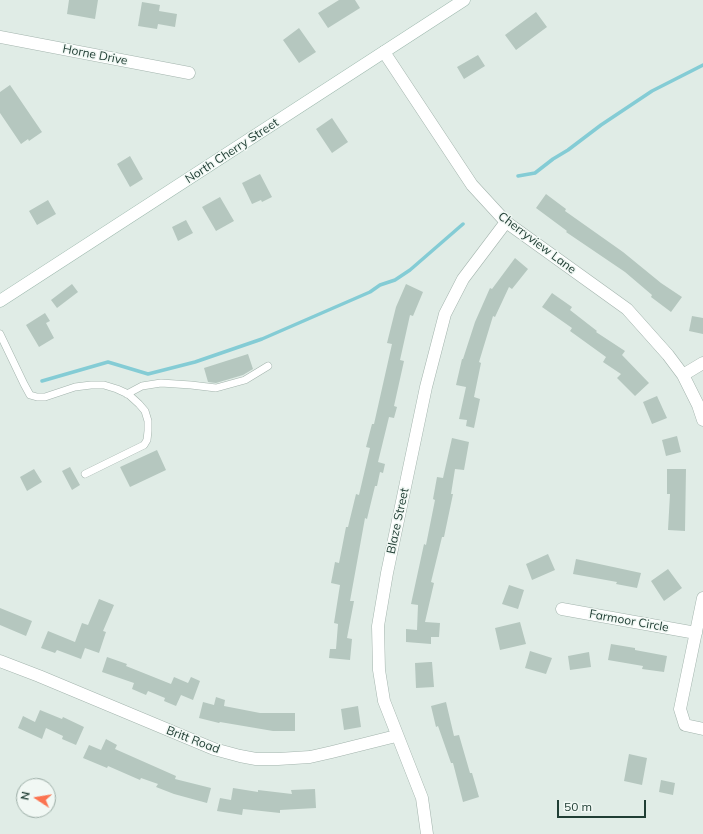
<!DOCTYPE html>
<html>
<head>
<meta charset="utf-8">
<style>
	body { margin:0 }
	#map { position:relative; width:703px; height:834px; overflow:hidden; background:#e0ece6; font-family:Mulish,sans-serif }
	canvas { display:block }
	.north { position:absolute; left:16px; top:778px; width:40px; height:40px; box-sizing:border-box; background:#f1f8f4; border:1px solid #9daea7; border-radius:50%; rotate:282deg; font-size:11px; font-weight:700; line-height:16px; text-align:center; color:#203e34 }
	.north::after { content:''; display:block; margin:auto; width:14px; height:18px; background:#fb7350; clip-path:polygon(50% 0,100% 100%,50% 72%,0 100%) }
	.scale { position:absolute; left:557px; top:800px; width:89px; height:18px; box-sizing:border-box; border:2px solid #203e34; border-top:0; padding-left:5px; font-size:12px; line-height:14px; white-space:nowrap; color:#203e34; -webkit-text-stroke:3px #f1f8f4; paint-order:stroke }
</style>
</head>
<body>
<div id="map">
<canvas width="703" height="834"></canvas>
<div class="north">N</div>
<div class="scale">50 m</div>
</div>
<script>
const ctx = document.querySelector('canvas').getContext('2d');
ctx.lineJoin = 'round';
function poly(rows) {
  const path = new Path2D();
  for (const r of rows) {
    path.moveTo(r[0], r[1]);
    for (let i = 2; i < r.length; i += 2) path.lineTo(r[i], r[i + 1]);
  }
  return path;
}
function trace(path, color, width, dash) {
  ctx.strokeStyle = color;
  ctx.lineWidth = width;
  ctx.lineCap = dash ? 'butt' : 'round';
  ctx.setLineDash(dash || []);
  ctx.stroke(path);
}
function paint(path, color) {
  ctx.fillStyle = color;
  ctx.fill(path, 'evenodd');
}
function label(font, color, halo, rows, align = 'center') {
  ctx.font = font + ' Mulish,sans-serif';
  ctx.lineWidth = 3;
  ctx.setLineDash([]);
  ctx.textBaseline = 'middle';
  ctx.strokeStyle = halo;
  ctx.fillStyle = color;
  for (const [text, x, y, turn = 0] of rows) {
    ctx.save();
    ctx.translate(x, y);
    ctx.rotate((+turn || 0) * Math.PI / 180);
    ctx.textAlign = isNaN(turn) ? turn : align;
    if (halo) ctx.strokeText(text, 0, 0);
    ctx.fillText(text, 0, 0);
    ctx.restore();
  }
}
trace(poly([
	[518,176,535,173,553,159,568,150,601,125,652,91,703,65],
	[42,381,108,362,148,374,195,362,262,339,370,292,380,285,395,280,410,270,463,224]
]), '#84ccd5', 3.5);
paint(poly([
	[69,0,98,0,95,19,67,14],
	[339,0,355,0,360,8,328,28,318,13],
	[142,2,160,5,159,11,177,14,175,27,158,24,157,29,138,26],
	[536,12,547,27,516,50,505,35],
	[299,28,316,52,299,63,283,40],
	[478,55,485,66,464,79,457,67],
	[10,85,42,132,29,141,28,139,21,144,0,113,0,92],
	[332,118,348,142,332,153,316,129],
	[130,156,143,179,130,187,117,164],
	[260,174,272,197,262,202,261,200,252,204,242,183],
	[546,194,566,209,565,211,623,252,661,283,682,297,671,312,651,297,652,295,625,272,566,232,567,231,536,208],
	[220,197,234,221,216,231,202,207],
	[48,200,56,214,37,225,29,211],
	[186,220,193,233,178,241,172,227],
	[515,258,528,269,512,289,509,287,495,317,493,316,479,362,481,363,474,397,480,399,474,428,466,426,467,420,459,419,466,387,456,385,462,359,463,359,475,322,490,288,492,289],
	[72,284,78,292,57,308,51,300],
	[406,284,423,292,413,316,410,315,400,360,404,361,394,406,397,407,394,418,389,417,378,462,385,464,383,473,380,472,377,486,375,486,367,519,365,518,350,601,354,601,347,638,352,639,350,660,329,658,330,649,336,649,338,624,334,623,340,585,331,583,335,562,339,563,346,527,348,527,356,494,359,495,370,448,366,447,372,424,374,424,392,344,387,343,396,307],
	[552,293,572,307,570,310,597,331,596,332,625,351,622,355,649,383,635,396,617,378,621,374,603,362,606,357,570,331,572,328,542,307],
	[45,313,50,321,46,323,54,338,39,347,26,325],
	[692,316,703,318,703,334,689,331],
	[248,354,253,369,243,375,216,383,208,382,204,368],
	[657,396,667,418,652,424,643,402],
	[677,436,681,452,666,456,662,440],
	[452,438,469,442,464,470,455,469,451,494,453,494,444,537,442,537,431,582,434,583,425,622,440,623,439,637,431,637,431,644,406,642,406,629,417,630,418,605,411,604,424,544,426,545,435,500,433,499,437,477,443,478],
	[157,450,166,470,130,487,120,467],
	[70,467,80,485,72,490,62,471],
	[34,469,42,482,27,491,20,477],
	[667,469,686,469,685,531,668,530,670,494,667,494],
	[548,554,555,570,532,580,526,564],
	[576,559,641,573,637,588,616,584,617,582,573,574],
	[668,569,682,588,664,601,651,581],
	[509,585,524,590,518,609,502,604],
	[99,599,114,605,103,631,106,632,99,653,85,648,81,659,57,650,55,653,41,648,48,631,75,642,82,623,88,625],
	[0,608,32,621,26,636,0,625],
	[520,622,526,644,500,650,495,628],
	[611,644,635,648,635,650,667,656,664,672,642,669,643,666,608,660],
	[530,651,552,658,546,674,525,668],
	[589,652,591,667,570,670,568,656],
	[107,657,127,664,126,666,171,684,174,677,188,683,191,677,200,681,193,700,181,695,176,706,164,701,165,698,148,691,146,695,132,689,134,683,102,672],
	[430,662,432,662,434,687,416,688,415,663],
	[216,697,225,700,224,706,260,713,295,713,295,731,273,731,220,722,219,723,199,718,203,702,214,705],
	[446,702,454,736,459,735,470,773,472,773,479,797,463,802,453,763,451,763,438,726,436,727,431,706],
	[358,706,361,727,344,730,341,709],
	[40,710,62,719,63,717,84,727,76,745,62,739,63,736,46,728,42,739,18,728,23,716,35,722],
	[106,739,117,745,115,749,176,776,175,779,211,788,207,803,174,794,156,787,158,784,141,778,140,780,108,766,107,768,83,758,89,745,101,750],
	[629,754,647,758,642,785,624,781],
	[661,780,675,783,673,795,659,792],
	[233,788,258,792,258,790,292,794,291,790,315,789,316,808,280,810,280,813,243,809,242,815,217,811,220,798,231,800]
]), '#b5c7bf');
const lane = poly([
	[0,334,24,384,30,395,37,397,45,397,75,387,91,385,104,385,117,389,128,394,139,404,145,411,148,421,148,431,147,440,144,445,85,474],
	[127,394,142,386,161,383,191,385,216,388,245,380,268,366]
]);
const street = poly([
	[0,37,189,73],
	[384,52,472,185,506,222,627,309,668,355,683,375,698,405,703,420],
	[683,375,703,363],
	[703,598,680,709,685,725,703,729],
	[562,609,696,633],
	[0,661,39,676,214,749,240,756,256,759,278,759,310,757,332,752,396,736],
	[427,834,422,798,384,701,379,670,378,626,387,573,426,387,445,314,463,279,506,222]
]);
const secondary = poly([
	[0,301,464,0]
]);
trace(lane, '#a3b4ad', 8);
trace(street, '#a3b4ad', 13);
trace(secondary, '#9eb9ae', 13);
trace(lane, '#fff', 7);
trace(street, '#fff', 12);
trace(secondary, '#fff', 12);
label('12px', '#203e34', '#f1f8f4', [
	["Horne Drive",95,55,11],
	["North Cherry Street",232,151,-33],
	["Cherryview Lane",537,243,37],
	["Blaze Street",398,521,-78],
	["Farmoor Circle",629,621,10],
	["Britt Road",193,740,21]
]);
</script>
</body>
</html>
